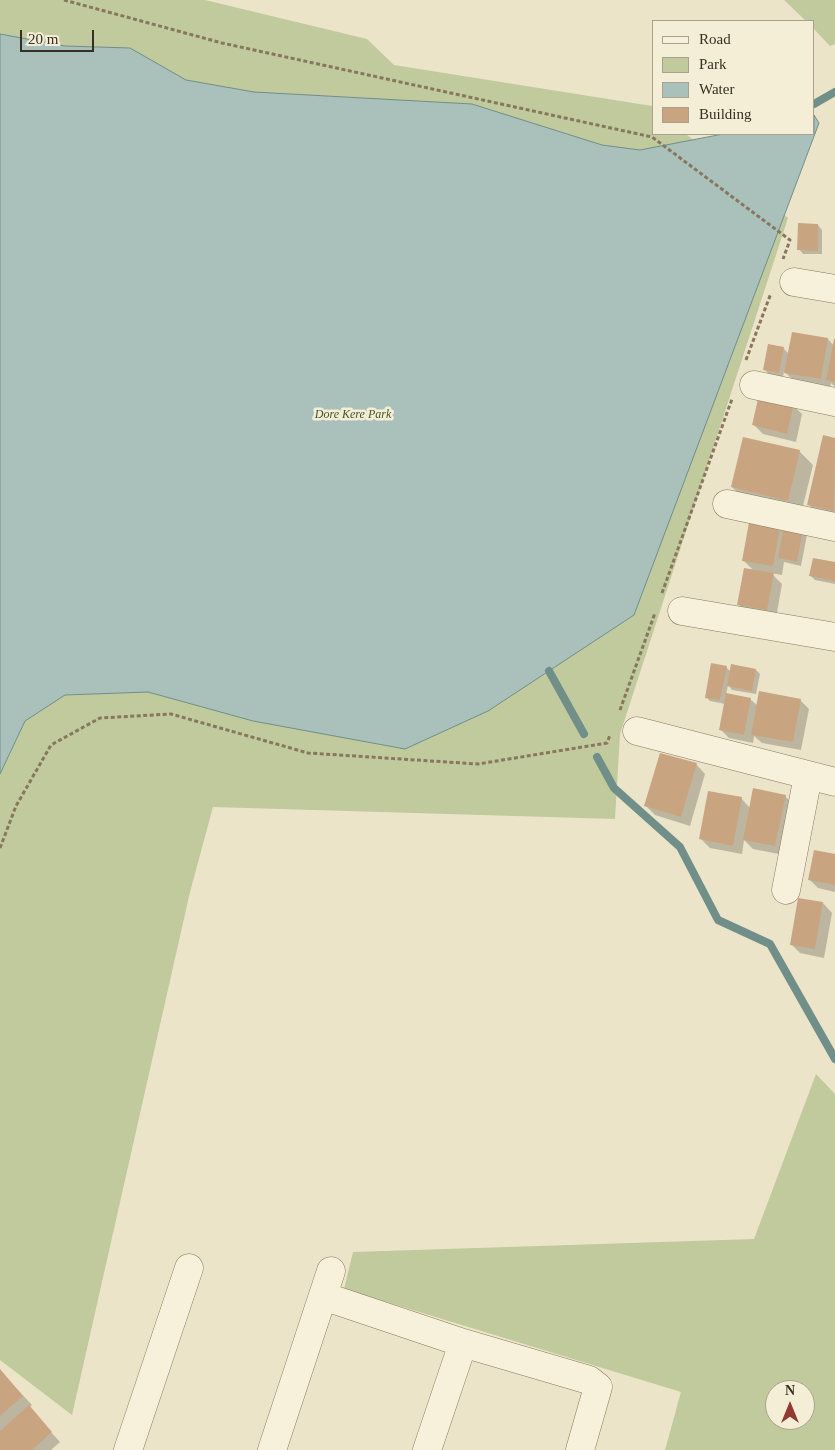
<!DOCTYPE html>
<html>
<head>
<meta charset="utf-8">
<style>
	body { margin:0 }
	#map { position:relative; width:835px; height:1450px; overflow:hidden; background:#ece4c8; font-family:"Times New Roman",serif }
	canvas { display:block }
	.legend { position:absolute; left:652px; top:20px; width:162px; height:115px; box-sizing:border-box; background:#f4eed7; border:1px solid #a9a18e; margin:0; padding:6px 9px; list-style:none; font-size:15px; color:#382e21 }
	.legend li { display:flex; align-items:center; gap:10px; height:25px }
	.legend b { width:25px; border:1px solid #a9a18e }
	.north { position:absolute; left:765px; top:1380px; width:50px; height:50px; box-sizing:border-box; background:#f4eed7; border:1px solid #a9a18e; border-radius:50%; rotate:0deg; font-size:14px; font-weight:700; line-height:20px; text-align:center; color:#382e21 }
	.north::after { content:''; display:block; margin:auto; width:18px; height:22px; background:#933832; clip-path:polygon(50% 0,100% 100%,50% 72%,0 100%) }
	.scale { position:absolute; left:20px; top:30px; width:74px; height:22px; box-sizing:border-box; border:2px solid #382e21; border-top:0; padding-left:6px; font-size:15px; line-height:18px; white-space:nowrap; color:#382e21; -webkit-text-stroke:4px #f4eed7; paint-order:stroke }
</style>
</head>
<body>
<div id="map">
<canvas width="835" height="1450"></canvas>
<ul class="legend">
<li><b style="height:6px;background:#f7f1db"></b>Road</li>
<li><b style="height:14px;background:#c1ca9c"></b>Park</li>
<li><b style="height:14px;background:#a9c0bb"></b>Water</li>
<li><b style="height:14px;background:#c8a480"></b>Building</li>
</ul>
<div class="north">N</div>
<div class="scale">20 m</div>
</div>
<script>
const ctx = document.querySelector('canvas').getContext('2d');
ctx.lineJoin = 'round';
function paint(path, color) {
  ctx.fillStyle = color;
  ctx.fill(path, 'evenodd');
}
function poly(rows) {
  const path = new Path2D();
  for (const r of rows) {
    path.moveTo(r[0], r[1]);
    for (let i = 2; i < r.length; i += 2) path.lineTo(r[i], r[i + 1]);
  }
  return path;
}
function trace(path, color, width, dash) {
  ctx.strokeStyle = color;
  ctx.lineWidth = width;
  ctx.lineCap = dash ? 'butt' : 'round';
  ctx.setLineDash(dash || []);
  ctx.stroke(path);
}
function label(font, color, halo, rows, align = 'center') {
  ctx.font = font + ' "Times New Roman",serif';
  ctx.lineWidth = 5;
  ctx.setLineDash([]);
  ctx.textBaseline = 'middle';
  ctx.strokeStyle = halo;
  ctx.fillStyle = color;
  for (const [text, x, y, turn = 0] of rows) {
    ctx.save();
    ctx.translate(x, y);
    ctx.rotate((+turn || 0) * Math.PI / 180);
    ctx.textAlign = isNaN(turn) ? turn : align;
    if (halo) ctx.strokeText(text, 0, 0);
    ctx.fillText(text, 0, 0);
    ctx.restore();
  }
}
paint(poly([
	[0,0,205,0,367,39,394,65,652,106,654,107,654,134,686,134,788,218,620,734,615,819,213,807,190,892,72,1415,0,1360],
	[784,0,835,0,835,44,830,46,814,29,814,21,806,21],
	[816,1074,835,1094,835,1450,665,1450,681,1392,344,1289,353,1252,754,1239],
	[775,1390,805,1390,805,1420,775,1420]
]), '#c1ca9c');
const water = poly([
	[0,34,65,46,130,48,186,80,254,92,472,104,602,145,640,150,723,134,814,134,814,115,819,123,634,615,488,711,405,749,253,721,148,692,65,695,25,721,0,774,0,34]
]);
paint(water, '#a9c0bb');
trace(water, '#708f89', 1);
paint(poly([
	[818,225,822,230,822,254,803,254,799,249],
	[793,333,828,339,834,346,835,341,835,387,831,383,830,388,795,382,784,371,783,377,769,374,765,370,783,348,789,354],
	[793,405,802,414,796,442,763,434,754,425],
	[824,437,835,439,835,518,817,514,808,504],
	[799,451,813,465,801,514,746,501,732,487],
	[751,519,803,531,807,535,801,566,784,562,782,575,771,573,782,584,776,618,747,613,738,604,754,571,743,560],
	[835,563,835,584,815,580,811,576],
	[726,667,731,672,756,670,760,674,756,694,732,690,728,685,726,695,750,699,758,706,800,700,809,709,801,750,762,743,754,736,753,743,729,738,720,729,725,704,710,701,706,697],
	[696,764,705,774,690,826,655,815,646,806],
	[785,796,794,805,784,855,753,849,744,840,742,854,710,848,701,839,741,798,750,808],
	[835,856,835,892,818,888,809,879],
	[823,903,832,913,824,958,800,953,791,944],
	[0,1371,32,1405,29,1408,60,1442,51,1450,0,1450]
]), '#0003');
trace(poly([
	[814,104,835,92],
	[549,671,584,734],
	[597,757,614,788,680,847,718,920,770,944,835,1059]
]), '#708f89', 8);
paint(poly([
	[798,223,818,224,818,251,797,250],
	[792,332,828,338,821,379,784,373],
	[834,339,835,339,835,382,826,380],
	[768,344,784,347,779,373,763,370],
	[759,395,794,404,787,434,752,425],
	[823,435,835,438,834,511,807,505],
	[743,437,800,450,788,501,731,487],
	[750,517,781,523,773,566,742,561],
	[784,526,803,530,797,562,778,558],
	[813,558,835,562,835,581,809,576],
	[744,568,774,573,767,610,737,605],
	[711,663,727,666,720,700,705,698],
	[731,664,756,669,752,691,727,686],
	[759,691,801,699,793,742,751,735],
	[726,693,751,698,744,735,719,730],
	[660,753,697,763,681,817,644,806],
	[753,788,786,795,775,846,743,840],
	[708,791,742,797,733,846,699,839],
	[814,850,835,854,835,885,808,880],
	[798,898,823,902,815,949,790,945],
	[0,1369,23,1396,0,1416],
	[29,1405,52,1432,32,1450,0,1450,0,1431]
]), '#c8a480');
const minor = poly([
	[794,282,835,289],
	[754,385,835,402],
	[727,504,835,527],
	[682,611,835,637],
	[637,731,835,782],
	[786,890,808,776],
	[323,1296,463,1343,427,1450],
	[463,1343,589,1380,598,1387,580,1450],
	[128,1450,189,1268],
	[272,1450,331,1271]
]);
trace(minor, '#87775e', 29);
trace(poly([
	[64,0,222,43,652,137,790,240,783,259],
	[746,360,771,293],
	[662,593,732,399],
	[620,710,655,613],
	[0,848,16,806,51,745,100,718,171,714,308,753,478,764,607,743,610,735]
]), '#87775e', 3, [4, 2.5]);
trace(minor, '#f7f1db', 28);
label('italic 12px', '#455429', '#f4eed7', [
	["Dore Kere Park",353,415]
]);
</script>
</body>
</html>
